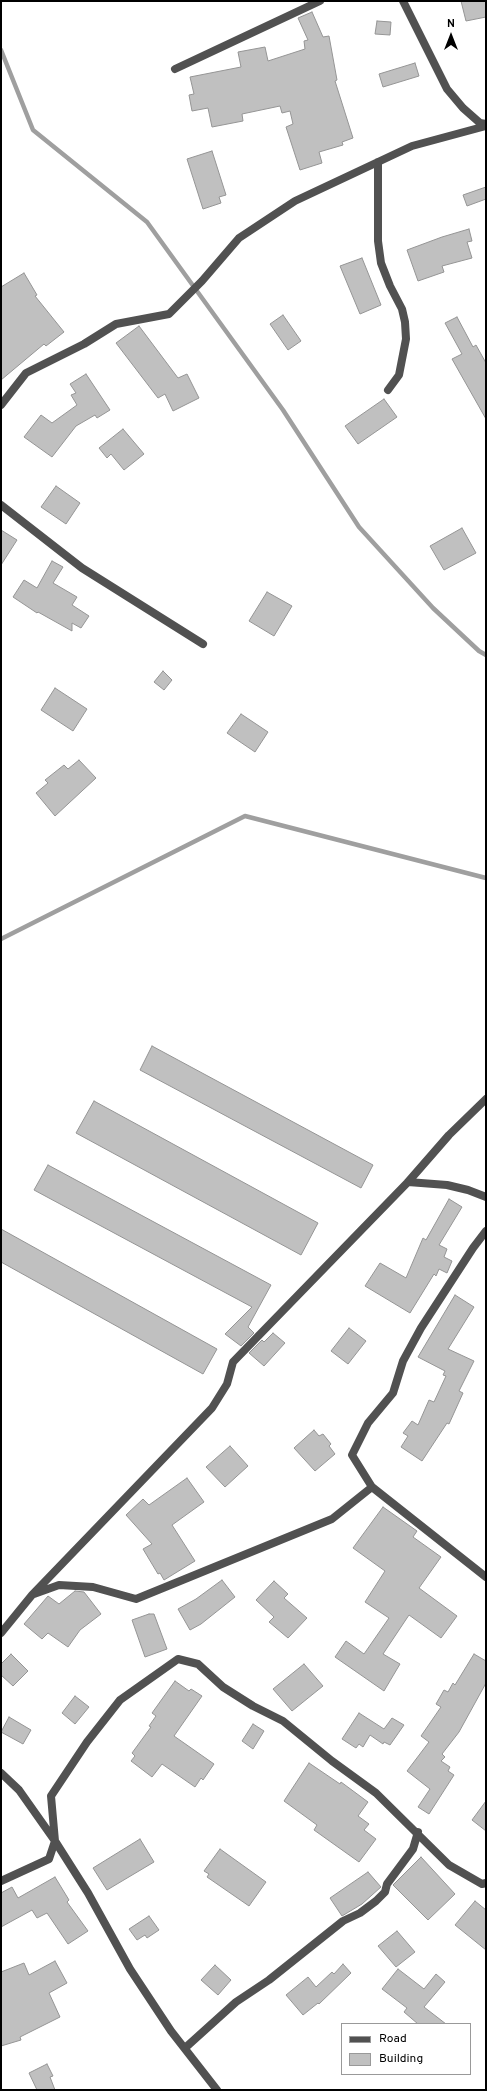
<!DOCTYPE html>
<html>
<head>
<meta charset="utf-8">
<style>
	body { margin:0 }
	#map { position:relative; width:487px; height:2091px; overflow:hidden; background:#fff; font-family:Overpass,sans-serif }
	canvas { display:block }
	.frame { position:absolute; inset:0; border:2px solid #000; pointer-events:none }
	.legend { position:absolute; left:341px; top:2023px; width:130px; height:52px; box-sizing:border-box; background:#fff; border:1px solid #999; margin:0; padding:5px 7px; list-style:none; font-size:12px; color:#000 }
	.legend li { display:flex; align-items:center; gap:8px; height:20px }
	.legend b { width:20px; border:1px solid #999 }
	.north { position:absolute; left:431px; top:16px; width:40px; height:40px; -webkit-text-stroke:3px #fff; paint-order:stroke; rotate:0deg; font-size:11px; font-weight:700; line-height:16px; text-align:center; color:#000 }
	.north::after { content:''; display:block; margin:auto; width:14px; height:18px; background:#000; clip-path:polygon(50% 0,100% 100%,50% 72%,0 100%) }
</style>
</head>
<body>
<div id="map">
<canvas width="487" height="2091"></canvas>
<div class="frame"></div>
<ul class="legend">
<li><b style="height:5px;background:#515151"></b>Road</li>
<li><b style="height:11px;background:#c0c0c0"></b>Building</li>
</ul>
<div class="north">N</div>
</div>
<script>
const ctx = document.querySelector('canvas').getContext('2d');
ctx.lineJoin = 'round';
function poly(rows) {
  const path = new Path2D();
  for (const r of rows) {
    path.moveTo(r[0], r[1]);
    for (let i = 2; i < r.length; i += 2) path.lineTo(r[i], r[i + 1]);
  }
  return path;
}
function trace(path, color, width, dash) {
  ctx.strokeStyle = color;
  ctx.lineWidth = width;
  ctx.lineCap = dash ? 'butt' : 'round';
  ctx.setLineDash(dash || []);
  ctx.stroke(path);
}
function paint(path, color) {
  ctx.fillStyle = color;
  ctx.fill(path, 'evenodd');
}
trace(poly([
	[1,50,33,130,147,222,283,410,359,527,433,608,479,651,486,655],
	[1,939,245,816,486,878]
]), '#9f9f9f', 4.5);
const building = poly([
	[461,1,486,1,486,17,466,21,461,1],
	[312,12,323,37,329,36,337,80,335,81,353,138,342,142,343,145,319,152,322,163,300,170,286,127,293,124,290,111,282,113,280,106,242,114,243,121,212,127,208,108,192,111,189,95,194,94,190,77,241,67,238,52,265,47,268,61,305,49,304,41,308,40,298,18,312,12],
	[377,21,391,22,390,35,375,34,377,21],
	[415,63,419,76,383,87,379,74,415,63],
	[212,151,226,195,219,197,221,203,203,209,187,159,212,151],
	[486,187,486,199,467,206,463,195,486,187],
	[469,229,472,241,467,242,472,258,442,266,444,272,418,281,407,250,442,237,469,229],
	[362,258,381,305,360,314,340,266,362,258],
	[24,273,37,295,35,296,64,332,46,346,44,344,1,380,1,287,24,273],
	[283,315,301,341,288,350,270,324,283,315],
	[457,317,473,347,476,345,486,363,486,419,452,359,462,354,445,323,457,317],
	[139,326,178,378,187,374,199,398,173,411,165,394,158,398,116,343,139,326],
	[86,374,110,410,97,418,95,415,76,426,52,457,24,437,41,415,52,423,77,405,71,395,76,393,70,384,86,374],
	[384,399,397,417,358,444,345,426,384,399],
	[123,429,144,454,124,470,111,454,107,458,99,448,123,429],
	[56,486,80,503,66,524,41,507,56,486],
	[462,528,476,553,444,570,430,546,462,528],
	[1,530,17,540,1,565,1,530],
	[52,561,63,567,53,583,77,597,72,605,89,616,81,628,72,623,72,631,38,612,37,613,13,597,24,580,37,588,52,561],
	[267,592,292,606,274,636,249,621,267,592],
	[163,671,172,680,164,690,154,682,163,671],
	[55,688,87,709,73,731,41,710,55,688],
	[241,714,268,732,255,752,227,733,241,714],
	[79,760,96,778,55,816,36,793,48,783,45,780,64,765,68,769,79,760],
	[152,1046,373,1165,361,1188,140,1070,152,1046],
	[94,1101,318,1223,301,1255,76,1133,94,1101],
	[48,1165,271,1285,248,1327,254,1333,241,1346,225,1334,252,1307,34,1190,48,1165],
	[449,1199,462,1207,439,1245,447,1249,444,1257,452,1261,447,1273,439,1269,436,1276,434,1274,410,1313,365,1286,380,1263,406,1278,423,1238,426,1240,449,1199],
	[1,1229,217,1349,203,1374,1,1262,1,1229],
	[455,1295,474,1307,448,1349,474,1361,459,1391,463,1393,449,1424,447,1423,422,1461,401,1447,408,1436,403,1433,412,1421,418,1425,429,1400,434,1402,446,1376,443,1375,445,1371,418,1357,455,1295],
	[349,1328,366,1341,348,1364,331,1351,349,1328],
	[273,1333,285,1343,264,1366,249,1353,262,1340,264,1342,273,1333],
	[314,1430,319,1436,323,1434,331,1444,329,1446,335,1454,315,1471,294,1448,314,1430],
	[230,1446,248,1466,225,1487,206,1467,230,1446],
	[187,1478,204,1502,172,1525,195,1561,164,1580,160,1573,158,1574,143,1549,152,1544,126,1515,143,1499,149,1505,187,1478],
	[383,1507,417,1531,413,1537,441,1557,419,1588,457,1616,441,1638,409,1615,383,1654,400,1664,384,1691,335,1657,346,1641,364,1654,389,1618,365,1602,385,1571,353,1548,383,1507],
	[222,1580,235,1597,201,1624,190,1630,178,1609,196,1599,222,1580],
	[274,1581,288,1594,284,1598,307,1618,288,1638,269,1622,274,1617,256,1600,274,1581],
	[75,1591,84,1592,101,1614,80,1630,68,1647,48,1633,42,1639,24,1624,48,1596,59,1604,75,1591],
	[149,1614,154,1614,167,1649,145,1657,132,1620,149,1614],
	[11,1654,28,1671,13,1686,1,1675,1,1664,11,1654],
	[474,1654,486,1661,486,1683,459,1732,442,1754,445,1757,441,1761,450,1767,448,1771,454,1775,429,1814,418,1807,430,1789,407,1771,429,1742,421,1736,441,1707,436,1704,444,1690,448,1692,453,1683,455,1685,474,1654],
	[304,1664,323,1686,292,1711,273,1689,304,1664],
	[175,1681,189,1691,191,1689,202,1696,174,1736,214,1764,203,1780,201,1778,195,1787,162,1764,152,1777,131,1761,135,1756,132,1753,151,1727,149,1726,156,1716,152,1713,175,1681],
	[75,1696,89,1707,75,1724,62,1713,75,1696],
	[359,1713,384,1729,392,1718,404,1725,390,1745,384,1742,383,1744,370,1735,363,1747,359,1744,356,1748,342,1739,359,1713],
	[9,1717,31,1730,23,1744,1,1732,9,1717],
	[253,1724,264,1731,253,1749,242,1741,253,1724],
	[309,1763,340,1784,341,1782,368,1802,358,1816,369,1824,364,1830,376,1839,359,1862,314,1830,317,1825,284,1801,309,1763],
	[486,1801,486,1831,472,1820,486,1801],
	[140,1839,154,1862,107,1890,93,1868,140,1839],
	[220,1849,266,1882,249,1906,207,1877,209,1874,204,1871,220,1849],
	[421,1857,455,1894,428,1920,393,1885,421,1857],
	[368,1872,381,1887,362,1904,342,1916,330,1898,368,1872],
	[55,1877,69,1900,67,1902,88,1931,68,1944,47,1913,37,1918,32,1910,1,1927,1,1893,12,1887,18,1898,55,1877],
	[475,1901,486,1910,486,1950,455,1925,475,1901],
	[149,1916,159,1930,147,1938,145,1935,137,1940,129,1929,149,1916],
	[397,1931,415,1952,396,1967,378,1946,397,1931],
	[55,1961,67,1983,49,1993,60,2017,20,2037,21,2040,1,2046,1,1972,24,1963,29,1975,55,1961],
	[343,1964,351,1973,319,2004,318,2003,303,2015,286,1995,308,1977,316,1987,332,1972,334,1974,343,1964],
	[215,1965,231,1980,218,1995,201,1980,215,1965],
	[398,1969,424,1989,436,1974,445,1982,424,2007,446,2024,418,2024,404,2012,407,2008,382,1989,398,1969],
	[47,2064,53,2076,50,2077,55,2090,37,2090,29,2073,47,2064]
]);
paint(building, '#c0c0c0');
trace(building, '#959595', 1);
trace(poly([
	[403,1,447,89,463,108,480,123,486,124],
	[175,69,320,1],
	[378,162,378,241,381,263,390,286,402,309,405,322,406,339,399,375,388,390],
	[1,405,26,373,84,344,116,324,169,314,202,281,239,238,295,201,412,146,486,126],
	[1,505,82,568,203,644],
	[408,1182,447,1185,468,1190,486,1197],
	[372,1487,352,1455,368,1423,393,1393,403,1361,421,1328,473,1248,486,1231],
	[34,1594,59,1585,93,1587,136,1599,332,1519,372,1487,486,1577],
	[1,1633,32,1595,212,1408,227,1384,233,1362,408,1182,449,1135,486,1099],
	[1,1773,19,1790,55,1841,88,1893,130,1969,171,2031,217,2090],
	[1,1881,49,1859,55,1841,51,1796,87,1742,120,1700,178,1659,198,1664,223,1687,253,1706,283,1721,332,1761,376,1793,449,1865,482,1884,486,1883],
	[185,2048,236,2002,269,1980,343,1921,360,1913,376,1901,385,1892,387,1884,413,1849,418,1832]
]), '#515151', 8);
</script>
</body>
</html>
